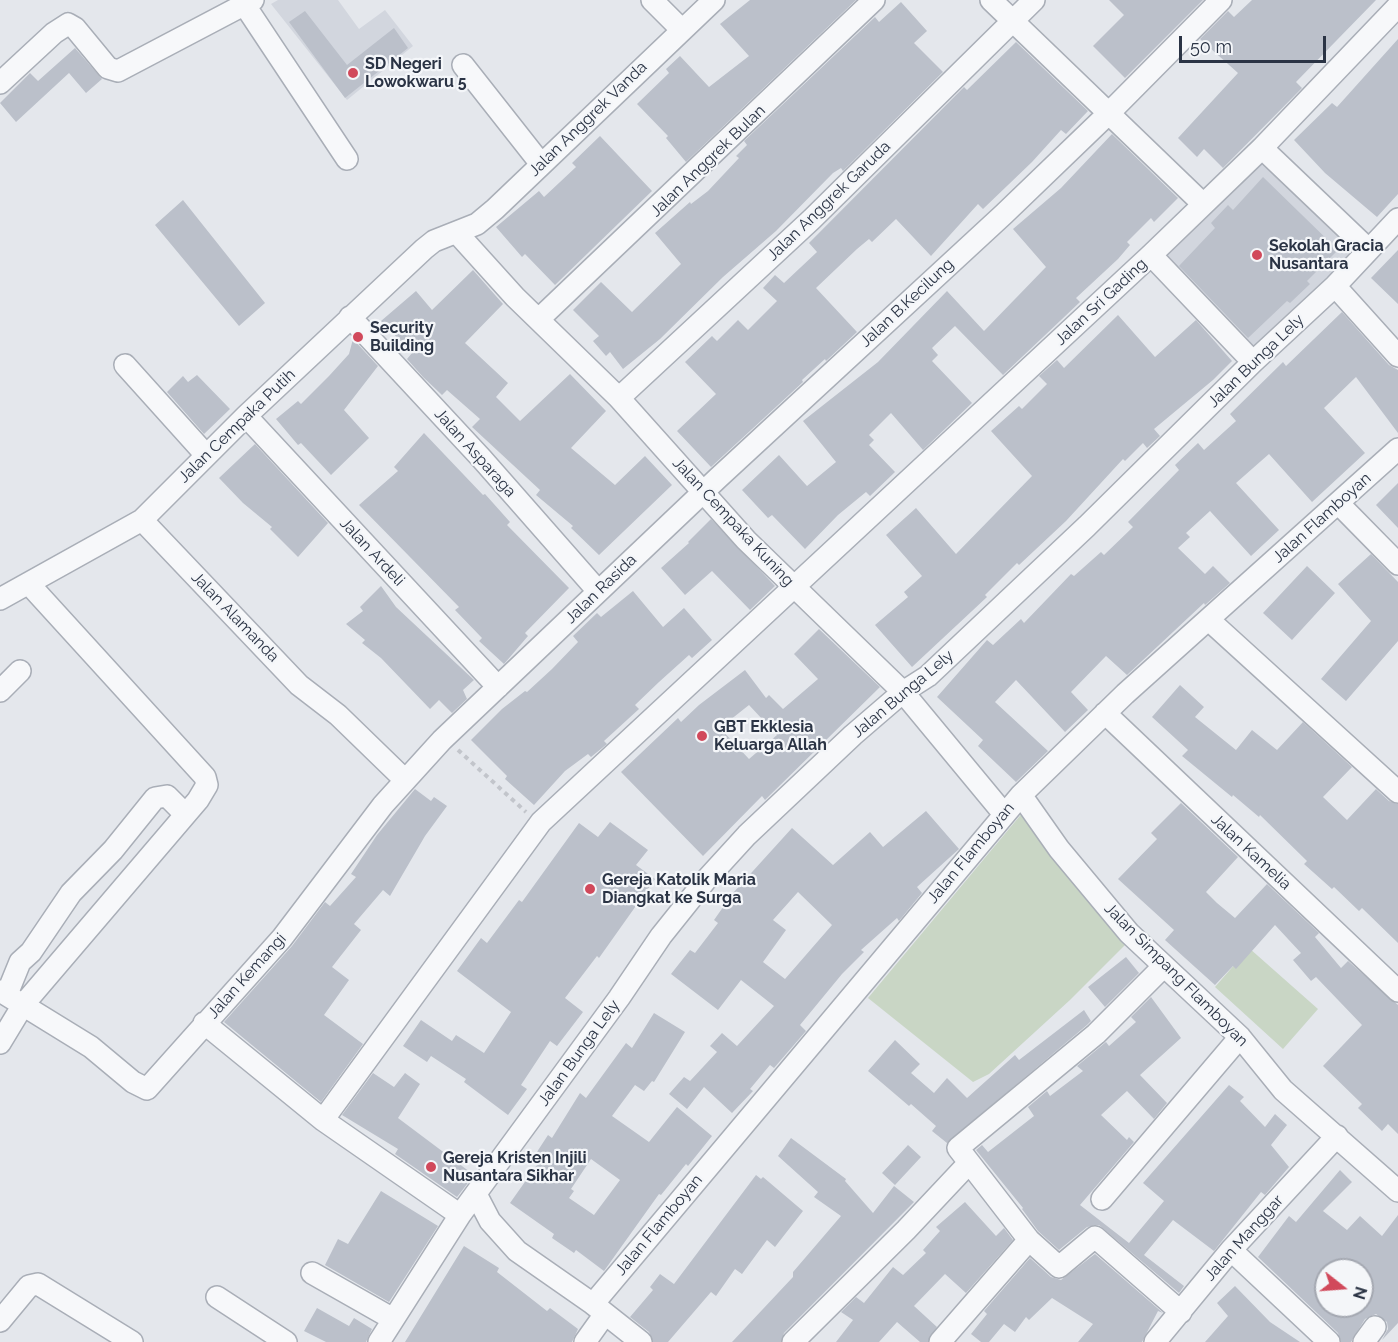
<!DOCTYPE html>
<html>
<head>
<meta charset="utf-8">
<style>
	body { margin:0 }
	#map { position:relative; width:1398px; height:1342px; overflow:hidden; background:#e4e7ec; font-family:Raleway,sans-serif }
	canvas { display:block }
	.north { position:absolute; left:1314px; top:1258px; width:60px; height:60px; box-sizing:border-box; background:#f4f6f9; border:2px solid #a4a8b1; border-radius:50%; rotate:107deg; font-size:16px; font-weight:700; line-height:24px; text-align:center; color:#2b3445 }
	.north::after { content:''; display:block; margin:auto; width:21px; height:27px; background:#d1495b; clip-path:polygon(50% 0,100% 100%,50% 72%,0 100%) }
	.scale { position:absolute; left:1179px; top:36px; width:147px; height:27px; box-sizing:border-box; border:3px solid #2b3445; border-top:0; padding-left:8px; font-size:18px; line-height:21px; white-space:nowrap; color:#2b3445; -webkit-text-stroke:4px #f4f6f9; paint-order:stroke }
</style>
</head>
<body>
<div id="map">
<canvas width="1398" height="1342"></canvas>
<div class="north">N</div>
<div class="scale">50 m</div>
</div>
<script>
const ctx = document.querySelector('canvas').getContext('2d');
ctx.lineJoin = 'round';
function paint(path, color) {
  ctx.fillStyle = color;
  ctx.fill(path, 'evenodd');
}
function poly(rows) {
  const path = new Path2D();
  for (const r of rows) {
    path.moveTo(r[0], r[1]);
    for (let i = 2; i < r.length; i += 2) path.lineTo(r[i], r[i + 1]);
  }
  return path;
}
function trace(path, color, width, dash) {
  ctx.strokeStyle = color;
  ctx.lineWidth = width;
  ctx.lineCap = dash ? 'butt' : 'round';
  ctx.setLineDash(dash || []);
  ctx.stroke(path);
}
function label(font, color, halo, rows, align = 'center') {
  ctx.font = font + ' Raleway,sans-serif';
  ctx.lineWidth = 4.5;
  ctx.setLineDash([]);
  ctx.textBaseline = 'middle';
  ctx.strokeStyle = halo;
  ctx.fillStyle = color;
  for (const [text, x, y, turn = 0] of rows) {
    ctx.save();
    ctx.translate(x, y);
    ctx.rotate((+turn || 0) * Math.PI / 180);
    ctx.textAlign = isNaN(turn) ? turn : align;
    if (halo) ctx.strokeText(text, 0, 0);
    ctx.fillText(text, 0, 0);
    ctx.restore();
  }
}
paint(poly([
	[278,0,338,0,359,29,385,10,413,46,347,100,271,4],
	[1260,163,1352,246,1354,252,1350,259,1260,346,1252,348,1165,265,1164,252]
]), '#d2d6de');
paint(poly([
	[1024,811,1128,942,1070,1000,989,1074,973,1082,868,998],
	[1249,948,1318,1009,1283,1049,1215,987]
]), '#c9d6c5');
paint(poly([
	[750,0,856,0,686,162,666,138,668,136,637,104,669,73,666,69,680,56,709,87,749,56,720,24],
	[1109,0,1203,0,1125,78,1093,46,1124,15],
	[1252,0,1376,0,1296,82,1302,88,1223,168,1204,149,1197,157,1178,138,1238,73,1200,39,1228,11,1234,17],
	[901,2,927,31,914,43,943,72,843,171,841,168,833,173,776,231,723,277,660,339,623,369,610,352,606,356,593,341,599,336,573,310,601,282,632,312,681,264,655,233,690,202,691,204,708,191,739,158,736,156,747,145,744,141,875,17,879,22],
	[305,11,347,65,394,28,408,48,345,98,289,22],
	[1398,39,1398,194,1377,217,1325,173,1294,140,1332,103,1337,107],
	[1016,42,1088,111,1066,134,1061,130,1032,162,983,209,978,204,931,256,896,219,872,242,869,239,857,249,816,288,857,332,826,361,825,359,802,380,803,382,711,467,677,431,716,394,685,362,712,336,717,341,738,320,748,330,777,301,763,288,775,275,784,283,817,252,809,243,964,87,967,90],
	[75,48,102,79,86,93,69,73,16,122,0,103,30,73,38,81],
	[1112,134,1178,198,1154,222,1151,218,1127,242,1130,245,1118,259,1076,298,1080,302,1003,375,955,326,932,348,938,355,932,361,972,403,923,450,891,413,869,435,874,440,869,445,895,472,870,496,866,492,838,515,805,549,772,515,768,518,742,490,779,455,807,486,836,462,803,421,878,362,947,291,984,331,1046,267,1013,229,1061,188],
	[600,136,652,191,555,285,525,254,522,257,496,227,539,191,544,197,576,167,572,163],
	[1263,177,1338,250,1307,281,1310,284,1290,303,1287,301,1248,338,1179,266,1215,228,1211,223,1228,205,1233,210],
	[183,200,265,303,239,326,155,225],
	[1398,250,1398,304,1371,278],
	[473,270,503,304,465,343,508,383,496,397,520,421,570,374,606,411,571,448,615,485,645,456,672,485,599,555,571,528,573,526,536,495,540,490,472,427,480,419,447,390,442,395,423,377,407,359,412,353,381,321,416,291,432,310],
	[1342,312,1389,365,1398,370,1398,433,1356,377,1324,408,1365,453,1312,502,1269,454,1236,483,1279,530,1251,556,1210,511,1186,533,1190,537,1178,548,1205,574,1213,566,1230,583,1205,605,1204,603,1127,675,1106,656,1071,692,1088,710,1065,732,1016,680,995,702,1048,751,1016,782,978,746,983,740,937,697,987,640,993,645,1021,619,1024,623,1071,574,1074,576,1101,552,1104,555,1133,527,1128,522,1179,470,1175,465,1198,443,1204,450,1236,421,1230,414,1283,362,1286,366],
	[1118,315,1155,357,1196,320,1232,361,1213,380,1154,429,1160,436,1147,448,1143,443,1125,461,1123,459,1066,521,1019,565,1017,563,985,595,987,597,912,667,875,625,908,597,904,592,922,576,886,535,916,508,956,554,1032,476,991,431,1019,406,1022,409,1047,384,1039,376,1057,360,1064,368],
	[353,339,378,366,344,410,369,438,331,475,301,443,298,445,276,419,298,401,301,404,329,376,349,354],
	[197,375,230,409,204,434,167,392,183,376,188,382],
	[424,433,483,495,485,494,510,522,507,525,569,588,525,633,528,636,504,664,479,641,482,638,455,610,459,607,359,505,398,471,394,467],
	[255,444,328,523,298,557,270,529,272,527,243,503,219,478],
	[1398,483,1398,528,1376,505],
	[711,519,775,586,750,610,712,571,685,595,661,568,689,543,688,542],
	[1371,554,1398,582,1398,641,1346,701,1321,679,1371,621,1338,584],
	[1307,566,1335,593,1292,640,1263,613],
	[381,586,396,607,474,680,463,690,467,699,452,713,439,700,430,709,381,658,362,643,365,640,346,624,363,611,360,607],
	[633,591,663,627,684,608,712,640,692,658,689,655,659,682,635,705,639,709,604,741,607,744,591,757,588,754,565,771,534,805,505,779,507,776,471,740,502,709,525,691,527,692,552,669,578,642,573,636,597,613,601,617],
	[819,629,880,687,765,800,762,796,703,856,621,772,678,718,681,722,699,705,745,670,766,698,769,695,783,709,818,679,794,654],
	[749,705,777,735,749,759,720,728],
	[1180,685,1204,707,1195,717,1236,750,1252,730,1277,750,1303,722,1352,767,1323,797,1347,820,1376,789,1389,801,1398,804,1398,943,1362,908,1359,911,1334,887,1332,889,1304,864,1307,861,1260,815,1259,817,1233,795,1232,797,1182,756,1188,750,1152,717],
	[415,789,431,801,434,797,447,806,425,836,390,896,383,890,354,924,361,930,332,967,349,980,324,1015,363,1044,321,1102,224,1022,292,946,325,902,330,906,356,877,351,874,377,835],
	[1181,803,1238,857,1206,892,1217,903,1235,918,1267,884,1319,933,1315,937,1341,968,1348,961,1398,1005,1398,1134,1388,1124,1382,1131,1358,1108,1362,1104,1323,1066,1362,1025,1316,977,1311,981,1293,960,1301,953,1275,925,1236,969,1233,966,1215,985,1165,940,1174,930,1118,879,1157,839,1151,833],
	[926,811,959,849,917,887,922,893,899,921,897,918,861,950,864,952,842,974,800,1025,806,1031,774,1068,770,1065,750,1089,753,1091,732,1113,704,1087,687,1109,669,1094,684,1077,690,1081,717,1052,710,1046,722,1033,737,1046,774,1006,741,980,718,1010,671,974,690,950,695,953,718,923,714,920,733,893,792,828,833,865,870,832,883,847],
	[798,892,832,925,785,979,763,962,786,930,773,920],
	[610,822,648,850,636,865,655,879,599,958,597,956,565,998,583,1012,557,1046,550,1041,521,1085,527,1089,508,1115,464,1082,466,1079,431,1056,427,1062,403,1046,421,1020,452,1041,456,1035,484,1053,511,1012,457,971,481,938,487,943,519,900,522,902,579,823,598,837],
	[1126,957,1139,973,1105,1007,1088,987],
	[1151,997,1181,1038,1140,1075,1167,1103,1154,1119,1127,1091,1101,1115,1127,1140,1129,1137,1134,1142,1080,1205,1129,1243,1164,1201,1143,1183,1229,1085,1244,1097,1240,1101,1265,1127,1275,1114,1287,1125,1271,1145,1289,1167,1265,1195,1261,1192,1214,1251,1173,1220,1144,1255,1184,1286,1179,1293,1099,1225,1087,1227,1059,1250,1038,1231,1022,1209,1023,1208,976,1150,982,1145,988,1152,1034,1116,1028,1107,1047,1091,1050,1096,1083,1071,1077,1066,1106,1042,1109,1046,1136,1022,1131,1017],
	[1084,1010,1091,1021,1087,1025,947,1143,932,1131,936,1126,911,1104,909,1106,868,1071,895,1040,920,1064,911,1073,934,1093,947,1078,967,1098,1015,1055,1019,1060],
	[654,1013,685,1032,654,1082,652,1081,644,1091,635,1085,612,1116,649,1142,677,1107,712,1136,688,1166,686,1164,661,1195,659,1194,604,1271,576,1250,574,1253,552,1238,554,1234,510,1203,539,1162,533,1158,548,1135,552,1138,580,1093,586,1098,626,1043,632,1048],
	[591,1159,620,1180,594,1215,569,1198,574,1191,571,1189],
	[373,1073,394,1087,405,1073,420,1084,398,1118,474,1175,457,1197,395,1154,398,1149,342,1115],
	[791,1138,846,1179,845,1181,873,1213,894,1186,914,1202,784,1333,781,1342,732,1342,793,1277,793,1272,841,1216,814,1197,818,1192,778,1156],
	[908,1145,921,1157,895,1185,882,1173],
	[1340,1170,1352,1182,1323,1211,1347,1230,1360,1216,1382,1236,1398,1215,1398,1323,1382,1340,1388,1329,1387,1322,1376,1314,1365,1319,1351,1342,1341,1342,1338,1333,1258,1257,1289,1216,1296,1222],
	[1326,1270,1362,1270,1362,1306,1326,1306],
	[756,1175,761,1179,763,1177,803,1211,775,1247,767,1240,742,1274,735,1269,716,1296,711,1292,668,1342,653,1342,649,1332,630,1317,653,1290,650,1287,660,1274,674,1284],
	[381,1191,438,1226,389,1302,325,1265,338,1239,348,1244],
	[965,1202,996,1236,1004,1228,1013,1240,966,1293,945,1274,914,1306,937,1327,928,1342,920,1342,897,1322,879,1342,836,1342,853,1320,841,1312,856,1297,864,1303,893,1267,903,1275,926,1253,923,1250,940,1231,936,1227],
	[464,1246,499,1268,497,1272,547,1311,550,1308,578,1329,572,1342,405,1342],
	[1095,1254,1163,1313,1158,1311,1142,1342,1078,1342,1093,1324,1052,1298,1029,1320,1026,1317,1015,1332,1004,1324,989,1342,981,1342,971,1334,987,1314,984,1311,1030,1258,1051,1277,1061,1280],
	[1235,1286,1270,1322,1300,1342,1205,1342,1228,1316,1217,1303],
	[317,1308,349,1326,354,1318,372,1329,366,1342,326,1342,304,1331]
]), '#bbc0ca');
const minor = poly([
	[652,0,681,29],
	[991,0,1203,204],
	[244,4,347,159],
	[463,65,541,164],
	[0,83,54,33,68,24,75,28,108,68,118,71,253,0],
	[1262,148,1368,249],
	[458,234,515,297,619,398,746,540,903,692,1004,814],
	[1151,255,1253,362],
	[1335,286,1398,356],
	[350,317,482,459,598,591],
	[539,319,874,0],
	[125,365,206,455],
	[619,398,812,219,1034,0],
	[246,416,498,687],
	[1338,503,1398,564],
	[142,520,299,685,338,715,405,780],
	[0,599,142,520,246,416,424,249,434,241,477,224,495,209,714,0],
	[1209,620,1398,792],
	[0,691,20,671],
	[1105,713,1398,991],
	[1021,795,1059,849,1129,933,1240,1037,1283,1090,1398,1191],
	[1164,966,1096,1034,958,1148,1029,1240,1059,1267,1095,1237,1181,1312],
	[0,991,91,1047,133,1082,147,1089,282,938,383,805,442,740,718,478,1004,214,1109,113,1221,0],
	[7,994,20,962,31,952,71,893,113,850,155,798,167,796,184,813],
	[204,1023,323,1120,460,1215],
	[0,1043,23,1005,198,800,207,785,205,777,29,584],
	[323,1120,541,822,1151,255,1262,148,1398,6],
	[476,1194,490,1221,517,1251,593,1304,641,1342],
	[1102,1199,1240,1037],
	[1231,1250,1329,1342],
	[312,1273,393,1319],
	[217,1297,286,1342],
	[593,1304,1021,795,1125,694,1398,449],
	[0,1321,29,1286,38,1284,132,1342],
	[379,1342,460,1215,619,998,661,936,705,881,747,835,853,735,903,692,928,676,1087,526,1253,362,1335,286,1398,219],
	[585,1342,605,1314],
	[793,1342,906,1230,969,1163],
	[940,1342,1029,1240],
	[1155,1342,1231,1250,1337,1136],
	[1364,1342,1375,1327]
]);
trace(minor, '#a9aeb7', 24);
trace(poly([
	[458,750,526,812]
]), '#c2c5cb', 4, [4.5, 4.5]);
trace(minor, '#f7f8fa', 21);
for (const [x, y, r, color] of [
	[353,73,6,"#d1495b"],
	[1257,255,6,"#d1495b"],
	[358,337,6,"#d1495b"],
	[702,736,6,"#d1495b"],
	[590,889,6,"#d1495b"],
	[431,1167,6,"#d1495b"]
]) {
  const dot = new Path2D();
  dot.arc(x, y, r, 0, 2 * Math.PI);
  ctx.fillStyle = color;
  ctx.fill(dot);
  trace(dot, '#f4f6f9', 2);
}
label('bold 16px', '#2b3445', '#f4f6f9', [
	["SD Negeri",365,64],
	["Lowokwaru 5",365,82],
	["Sekolah Gracia",1269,246],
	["Nusantara",1269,264],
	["Security",370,328],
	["Building",370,346],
	["GBT Ekklesia",714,727],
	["Keluarga Allah",714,745],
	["Gereja Katolik Maria",602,880],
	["Diangkat ke Surga",602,898],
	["Gereja Kristen Injili",443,1158],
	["Nusantara Sikhar",443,1176]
], 'left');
label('16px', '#2b3445', '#f4f6f9', [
	["Jalan Anggrek Vanda",588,119,-44],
	["Jalan Anggrek Bulan",708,161,-44],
	["Jalan Anggrek Garuda",829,201,-44],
	["Jalan Sri Gading",1101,302,-43],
	["Jalan B.Kecilung",907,303,-43],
	["Jalan Bunga Lely",1256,361,-44],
	["Jalan Cempaka Putih",237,426,-44],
	["Jalan Asparaga",475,453,48],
	["Jalan Flamboyan",1322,518,-42],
	["Jalan Cempaka Kuning",733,522,47],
	["Jalan Ardeli",372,552,47],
	["Jalan Rasida",601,589,-44],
	["Jalan Alamanda",235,617,46],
	["Jalan Bunga Lely",903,694,-40],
	["Jalan Kamelia",1251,852,43],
	["Jalan Flamboyan",971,853,-50],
	["Jalan Simpang Flamboyan",1176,975,45],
	["Jalan Kemangi",247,976,-48],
	["Jalan Bunga Lely",579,1053,-54],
	["Jalan Flamboyan",659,1225,-50],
	["Jalan Manggar",1244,1238,-48]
]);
</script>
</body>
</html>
